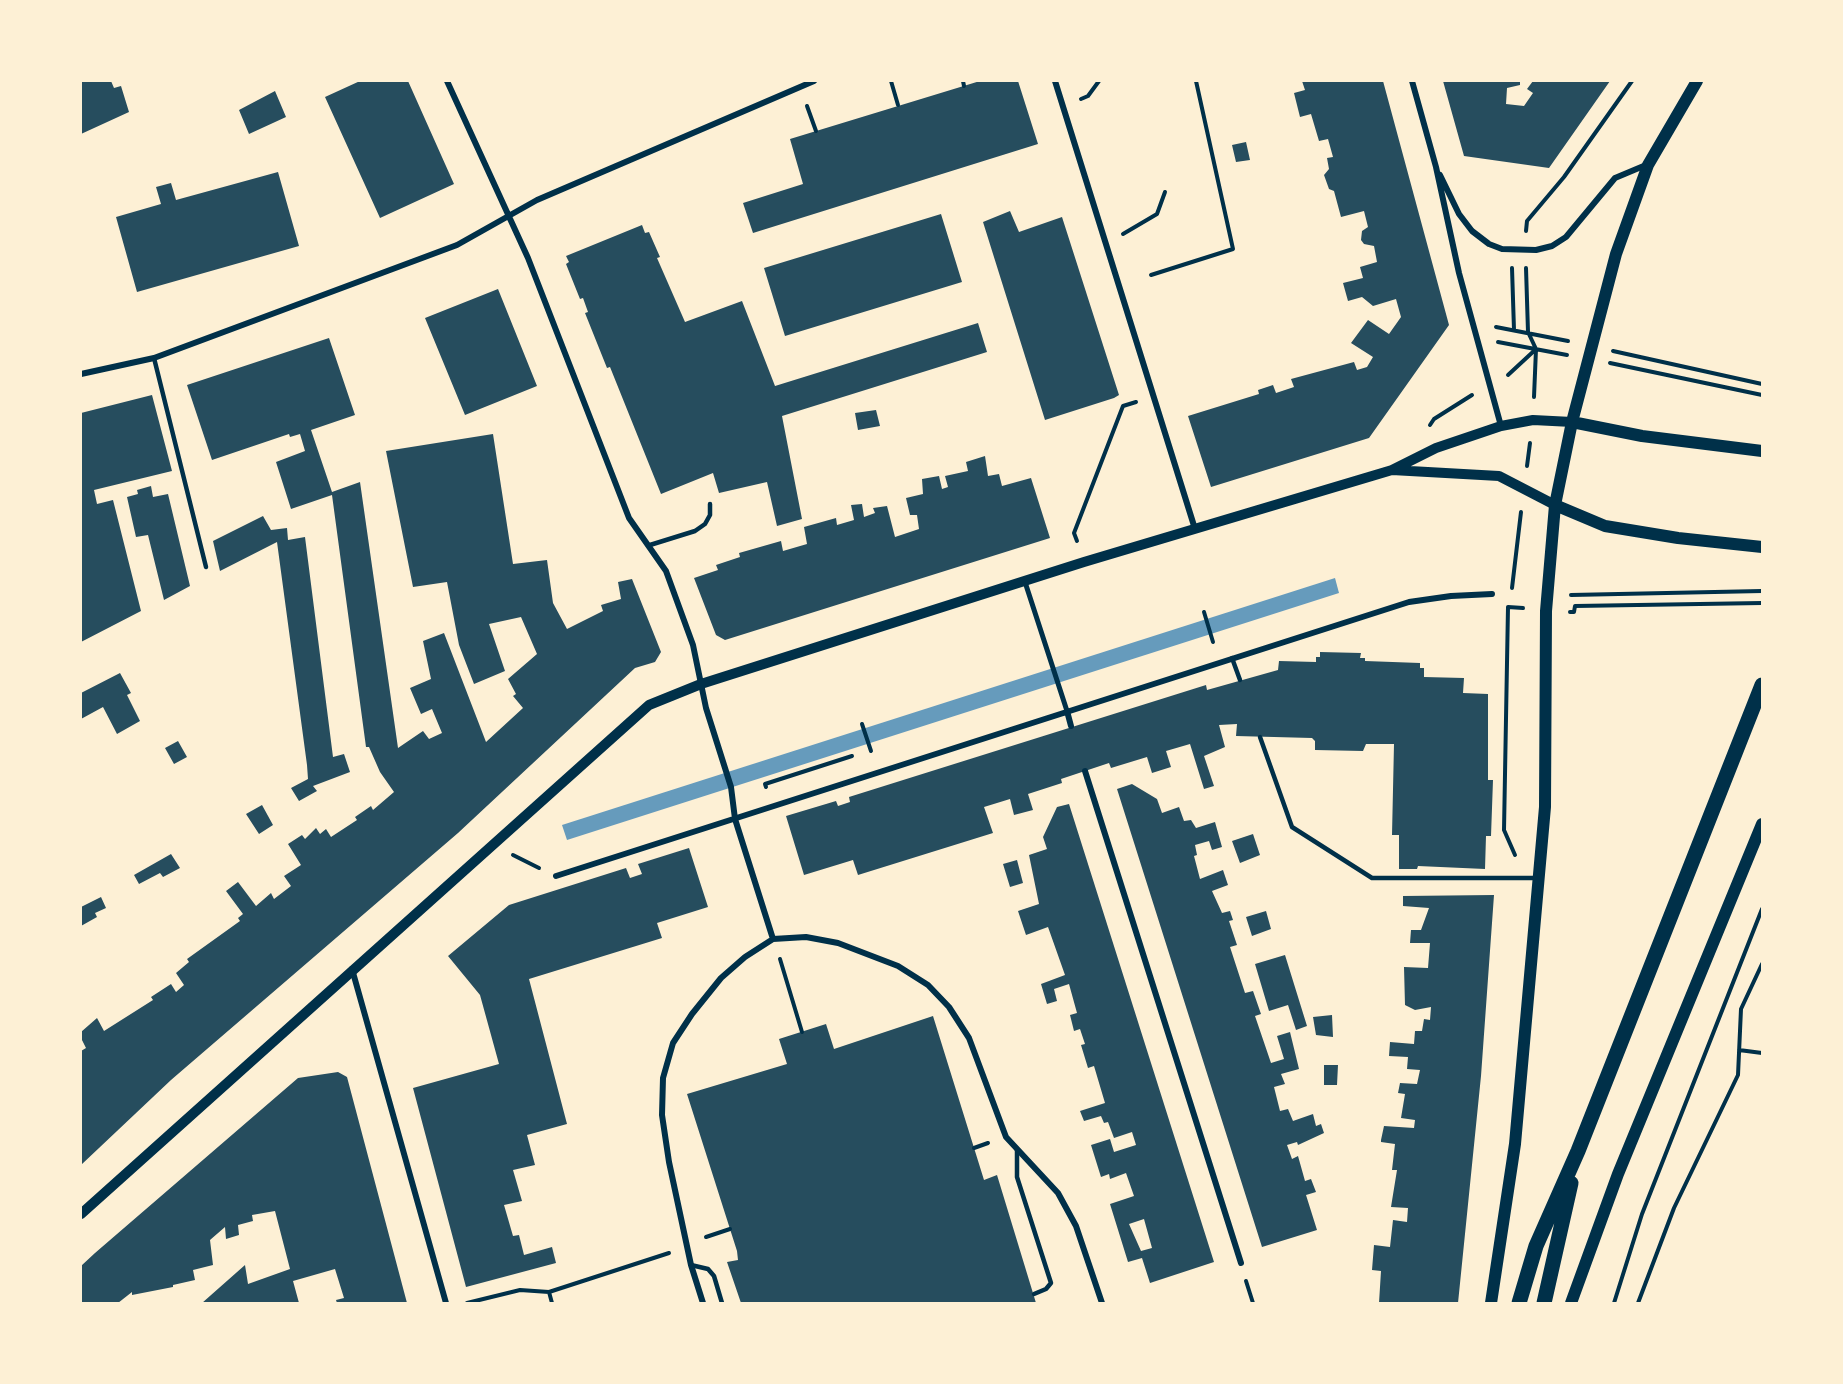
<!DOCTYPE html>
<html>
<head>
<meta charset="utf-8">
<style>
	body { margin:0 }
	#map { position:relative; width:1843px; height:1384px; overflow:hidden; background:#fdf0d5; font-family:"Sofia Sans Condensed",sans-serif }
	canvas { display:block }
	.frame { position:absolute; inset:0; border:82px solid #fdf0d5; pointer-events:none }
</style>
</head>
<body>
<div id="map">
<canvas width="1843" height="1384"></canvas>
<div class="frame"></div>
</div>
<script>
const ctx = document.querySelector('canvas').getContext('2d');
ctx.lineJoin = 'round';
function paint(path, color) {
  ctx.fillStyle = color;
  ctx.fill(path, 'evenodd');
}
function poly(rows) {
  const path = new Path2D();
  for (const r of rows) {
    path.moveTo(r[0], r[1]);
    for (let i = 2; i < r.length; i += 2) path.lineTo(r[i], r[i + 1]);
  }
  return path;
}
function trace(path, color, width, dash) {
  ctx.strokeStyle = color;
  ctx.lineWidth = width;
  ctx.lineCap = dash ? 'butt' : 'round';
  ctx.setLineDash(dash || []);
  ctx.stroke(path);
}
paint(poly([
	[1335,578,1339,593,567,840,562,825]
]), '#669bbc');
paint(poly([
	[81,81,111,81,114,88,121,86,129,112,81,134],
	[360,81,408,81,454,184,380,218,325,97],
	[980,81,1018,81,1038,144,753,233,743,203,803,184,790,139],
	[1302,81,1383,81,1449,325,1369,438,1211,487,1188,416,1259,394,1258,390,1273,385,1276,393,1294,387,1291,379,1354,362,1357,370,1367,367,1373,357,1351,343,1368,320,1389,334,1401,317,1396,299,1373,306,1362,297,1348,301,1343,283,1363,278,1360,267,1377,262,1374,246,1364,244,1361,240,1362,231,1368,227,1364,211,1341,217,1334,191,1329,189,1324,175,1329,169,1327,158,1333,157,1328,139,1319,141,1311,114,1300,117,1294,93,1305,90],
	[1443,81,1520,81,1520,85,1507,88,1506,104,1524,106,1533,93,1527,89,1533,81,1610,81,1549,168,1464,156],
	[275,91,286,117,249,134,239,110],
	[1246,142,1250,160,1236,162,1232,145],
	[278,172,299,246,137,292,116,217,161,204,156,187,171,183,176,200],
	[1010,211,1019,232,1062,217,1119,395,1114,398,1045,420,983,222],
	[941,214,962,282,785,336,764,268],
	[642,225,645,233,649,232,660,257,657,258,685,322,742,301,775,386,978,323,987,352,782,416,802,519,777,526,767,482,719,493,713,473,661,494,610,367,607,368,585,313,588,312,583,298,580,299,566,264,569,262,566,256],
	[498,289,537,386,465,415,425,318],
	[329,338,355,415,311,430,332,492,360,482,398,748,423,731,429,739,442,733,432,709,421,714,410,688,431,679,423,641,444,633,486,742,523,708,513,696,516,694,508,679,537,654,521,617,489,624,505,671,474,684,459,645,447,582,413,587,386,451,493,434,513,564,547,560,553,603,567,629,603,611,601,605,621,599,618,582,632,579,661,652,655,662,635,668,458,833,171,1080,81,1165,81,1051,86,1048,81,1038,81,1032,97,1018,104,1031,153,1000,151,997,171,984,176,992,184,985,176,973,189,962,187,959,240,921,238,918,243,914,226,891,238,882,256,906,271,893,274,899,291,886,284,876,301,865,288,844,302,835,305,839,316,828,320,834,326,829,331,837,357,820,355,817,371,806,373,810,394,792,380,772,369,747,366,747,332,495,291,509,276,462,305,451,300,434,290,437,289,434,212,460,187,385],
	[152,395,172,471,94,490,97,504,113,500,141,611,81,642,81,413],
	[876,410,880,426,858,430,855,413],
	[985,456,988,476,999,474,1002,486,1031,478,1050,538,725,640,716,635,694,578,718,570,716,565,740,557,739,553,781,541,783,551,807,544,804,527,836,518,837,525,854,520,851,505,862,504,864,517,875,513,873,508,887,506,895,537,919,529,917,515,910,515,906,498,923,494,922,479,939,476,942,489,948,487,945,476,968,471,966,462],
	[151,486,153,497,168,494,190,586,164,600,148,535,136,537,127,497,138,494,137,490],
	[263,516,271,530,287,528,288,540,305,537,333,757,344,754,350,772,313,786,317,791,299,801,291,788,308,779,307,765,277,542,220,571,213,541],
	[1320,652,1361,653,1360,658,1365,658,1365,661,1420,663,1420,668,1424,668,1424,677,1464,678,1463,693,1488,694,1488,780,1493,780,1491,836,1486,836,1485,869,1418,866,1417,869,1399,869,1399,835,1392,835,1394,744,1366,744,1363,751,1315,750,1315,741,1312,738,1236,736,1237,724,1219,725,1225,747,1204,756,1214,786,1204,789,1190,744,1166,751,1171,767,1152,773,1147,757,1111,768,1109,763,1061,779,1062,783,1028,794,1033,810,1014,815,1010,799,984,807,993,833,858,875,853,860,804,875,786,816,836,801,838,806,850,802,849,797,1206,685,1207,690,1278,670,1279,661,1316,662,1316,657,1320,657],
	[120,673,131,693,127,695,140,721,117,734,103,707,81,719,81,693],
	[178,741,187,757,174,764,165,748],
	[1132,784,1157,799,1162,813,1179,807,1184,821,1191,820,1196,828,1215,822,1222,847,1212,850,1209,841,1195,845,1197,855,1194,856,1200,879,1223,870,1228,885,1212,891,1222,913,1230,911,1233,920,1229,921,1237,945,1230,947,1245,993,1253,991,1261,1014,1255,1016,1271,1063,1284,1059,1277,1036,1290,1032,1299,1069,1281,1074,1285,1084,1274,1087,1280,1111,1288,1109,1293,1121,1313,1114,1316,1126,1321,1124,1324,1133,1298,1145,1297,1142,1287,1145,1292,1159,1298,1156,1305,1181,1311,1179,1316,1192,1306,1195,1317,1230,1262,1247,1117,789],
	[1069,804,1214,1262,1150,1283,1142,1258,1128,1262,1110,1204,1134,1196,1126,1173,1110,1179,1109,1174,1101,1177,1091,1145,1110,1139,1114,1152,1136,1145,1132,1132,1114,1138,1108,1122,1104,1123,1101,1116,1084,1121,1080,1111,1105,1103,1094,1066,1088,1068,1081,1045,1085,1044,1080,1029,1074,1031,1070,1015,1077,1013,1069,984,1054,989,1057,1001,1047,1004,1041,984,1065,975,1048,927,1026,935,1018,911,1039,904,1029,855,1047,849,1043,837,1057,807],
	[1144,1219,1152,1248,1141,1251,1129,1224],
	[262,805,273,825,259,834,246,814],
	[1253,834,1260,855,1240,863,1232,841],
	[689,848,708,907,657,923,662,938,529,979,567,1124,527,1135,535,1165,513,1170,522,1201,504,1205,513,1236,519,1235,524,1255,552,1247,556,1263,466,1287,413,1088,499,1064,480,995,448,956,509,905,626,868,630,878,642,874,638,864],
	[171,854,180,868,163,877,160,873,139,884,134,875],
	[1017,860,1023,883,1010,887,1003,864],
	[1494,895,1481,1076,1458,1303,1379,1303,1381,1271,1372,1270,1374,1245,1390,1247,1393,1220,1407,1222,1408,1208,1391,1207,1397,1170,1392,1170,1395,1144,1381,1142,1381,1140,1384,1126,1414,1128,1415,1120,1401,1118,1405,1094,1398,1093,1400,1083,1417,1084,1420,1070,1407,1069,1408,1057,1389,1056,1390,1042,1414,1044,1415,1031,1422,1031,1424,1019,1430,1020,1431,1007,1415,1010,1405,1005,1404,967,1428,968,1430,943,1410,943,1411,930,1421,930,1429,908,1403,906,1403,896],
	[101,897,106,908,95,913,97,917,81,926,81,907],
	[1266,911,1271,929,1252,936,1246,917],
	[1285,955,1307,1026,1296,1030,1288,1005,1269,1011,1255,964],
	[1332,1015,1333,1037,1316,1035,1313,1017],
	[933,1016,984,1180,997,1175,1036,1303,741,1303,727,1262,738,1260,737,1251,687,1094,787,1064,779,1039,826,1024,834,1049],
	[1324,1065,1338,1065,1337,1085,1324,1085],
	[338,1072,347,1077,407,1303,337,1303,336,1300,344,1298,335,1269,293,1281,299,1303,202,1303,245,1265,248,1284,290,1269,275,1211,252,1215,253,1221,238,1225,239,1235,226,1239,225,1227,210,1240,213,1265,193,1270,195,1280,173,1285,173,1287,132,1295,132,1292,118,1303,81,1303,81,1266,95,1253,298,1078]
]), '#264d5e');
trace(poly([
	[891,81,898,105],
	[963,81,964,86],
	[1081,99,1088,96,1099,81],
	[807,106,816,131],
	[1526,231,1527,221,1564,177,1632,81],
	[1123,234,1157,214,1165,192],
	[1512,268,1514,330],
	[1526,268,1528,332,1536,349,1534,397],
	[1151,275,1233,249,1196,81],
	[1496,327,1568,341],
	[1498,342,1567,355],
	[1613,351,1762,384],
	[1610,363,1762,395],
	[1508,375,1535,350],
	[1430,425,1434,419,1472,395],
	[1527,466,1530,443],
	[1077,541,1074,533,1123,406,1136,402],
	[1512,588,1521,512],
	[1571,595,1762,591],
	[1508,607,1504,830,1515,855],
	[1508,607,1523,608],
	[1204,612,1213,642],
	[1570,612,1574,612,1575,606,1762,603],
	[862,724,871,751],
	[766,787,765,784,852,756],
	[513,855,539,868],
	[780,959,802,1032],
	[1739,1050,1762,1053],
	[974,1148,988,1143],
	[706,1237,730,1229],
	[1246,1281,1253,1303],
	[549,1292,552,1303],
	[467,1303,520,1290,549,1292,669,1253],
	[1614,1303,1642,1214,1762,909],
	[1638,1303,1674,1208,1738,1075,1741,1009,1762,964]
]), '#003049', 4);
trace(poly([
	[154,358,206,567],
	[650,545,695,531,705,524,710,515,710,504],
	[1232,658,1240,680],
	[1260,737,1292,827,1372,878,1536,878],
	[1017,1150,1017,1177,1051,1283,1046,1289,1034,1294],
	[691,1265,708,1269,714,1276,722,1303]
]), '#003049', 4.5);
trace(poly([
	[1025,582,1067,711]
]), '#003049', 5);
trace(poly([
	[447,81,528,258,629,518,666,571,693,645,706,708,731,787,735,819,773,939],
	[1055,81,1195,529],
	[1412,81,1436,167,1459,273,1501,426],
	[1440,175,1459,214,1472,231,1489,244,1502,249,1536,250,1552,246,1566,237,1615,178,1646,165],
	[81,374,154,358,457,245,537,200,814,81],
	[1067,711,1071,726],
	[1085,771,1241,1263],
	[556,876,1409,602,1451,596,1492,594],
	[352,969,446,1303],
	[703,1303,691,1265,669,1162,662,1115,663,1078,673,1043,692,1014,721,978,745,957,773,939,806,937,838,943,898,966,928,985,949,1007,969,1038,1006,1137,1058,1193,1076,1226,1102,1303]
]), '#003049', 6);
trace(poly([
	[1392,470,1499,476,1555,505],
	[81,1214,649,705,701,684,1084,562,1392,470,1436,448,1501,426,1533,420,1572,422]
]), '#003049', 10);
trace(poly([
	[1572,422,1642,436,1762,451],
	[1555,505,1605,526,1678,538,1762,547],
	[1491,1303,1515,1144,1545,807,1546,611,1555,505,1572,422,1616,254,1648,165,1697,81],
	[1571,1303,1618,1174,1762,824]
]), '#003049', 12);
trace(poly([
	[1519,1303,1536,1246,1578,1151,1762,685],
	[1544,1303,1571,1183]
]), '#003049', 15);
</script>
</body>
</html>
